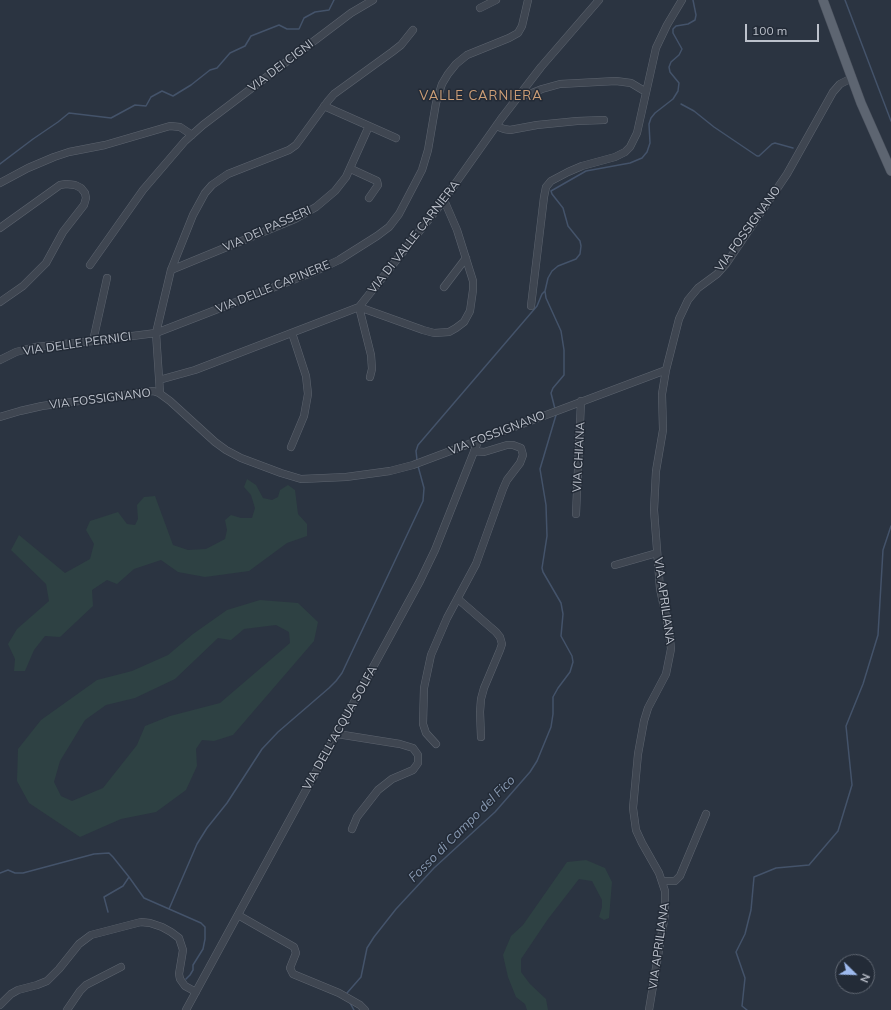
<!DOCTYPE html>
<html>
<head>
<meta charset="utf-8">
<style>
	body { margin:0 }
	#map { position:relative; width:891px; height:1010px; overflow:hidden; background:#2b3441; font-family:Mulish,sans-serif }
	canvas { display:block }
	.north { position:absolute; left:835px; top:954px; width:40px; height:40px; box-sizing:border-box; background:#232b37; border:1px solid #606772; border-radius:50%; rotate:113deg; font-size:11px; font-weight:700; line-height:16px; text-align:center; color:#bcc1cb }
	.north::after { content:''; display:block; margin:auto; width:14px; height:18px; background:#9ebaee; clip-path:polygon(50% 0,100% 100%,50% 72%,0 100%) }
	.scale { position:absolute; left:745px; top:24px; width:74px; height:18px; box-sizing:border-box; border:2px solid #bcc1cb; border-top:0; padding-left:5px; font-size:12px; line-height:14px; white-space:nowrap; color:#bcc1cb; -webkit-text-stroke:3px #232b37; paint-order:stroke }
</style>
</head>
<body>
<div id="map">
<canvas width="891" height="1010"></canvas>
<div class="north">N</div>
<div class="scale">100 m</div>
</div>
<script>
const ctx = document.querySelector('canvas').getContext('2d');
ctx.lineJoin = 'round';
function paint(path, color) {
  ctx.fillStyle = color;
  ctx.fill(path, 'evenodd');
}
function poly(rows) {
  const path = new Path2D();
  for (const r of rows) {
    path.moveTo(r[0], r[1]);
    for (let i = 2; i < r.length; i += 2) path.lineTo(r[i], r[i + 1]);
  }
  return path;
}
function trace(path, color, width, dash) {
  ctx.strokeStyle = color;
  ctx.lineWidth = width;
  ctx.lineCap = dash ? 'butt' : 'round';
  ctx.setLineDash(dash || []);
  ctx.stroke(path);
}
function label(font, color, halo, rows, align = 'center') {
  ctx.font = font + ' Mulish,sans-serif';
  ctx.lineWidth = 3;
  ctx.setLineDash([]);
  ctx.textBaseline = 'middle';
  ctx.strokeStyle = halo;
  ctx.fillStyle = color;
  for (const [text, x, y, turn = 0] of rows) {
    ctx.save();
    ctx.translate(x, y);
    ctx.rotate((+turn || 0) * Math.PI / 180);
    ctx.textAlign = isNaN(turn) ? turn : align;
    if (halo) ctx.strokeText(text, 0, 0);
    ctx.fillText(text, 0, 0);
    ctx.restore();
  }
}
paint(poly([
	[247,479,256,485,263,498,272,500,278,497,280,490,288,485,295,490,298,514,307,524,307,536,287,543,249,571,205,577,178,572,161,560,134,569,117,584,107,580,92,590,93,606,60,637,45,636,34,650,25,671,14,671,15,659,8,644,17,629,49,601,46,584,11,550,19,535,65,573,90,559,94,544,86,530,90,521,118,512,127,524,135,525,138,519,137,505,144,497,155,496,173,545,188,550,206,549,225,539,227,530,225,520,231,515,241,518,252,518,255,508,251,495,244,487],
	[260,600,298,603,318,622,314,641,233,735,214,741,202,740,196,749,197,766,186,790,156,812,121,819,80,837,29,803,17,781,18,749,41,720,97,680,132,671,168,655,193,634,227,610],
	[276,625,289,632,290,643,220,703,170,716,145,726,137,745,103,788,72,801,61,796,54,782,60,761,85,720,106,705,135,698,175,679,218,638,231,640,244,629],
	[586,860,605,868,612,882,609,918,604,920,599,917,602,907,602,900,592,881,579,879,548,919,521,959,521,972,530,984,546,999,548,1010,527,1010,525,1004,516,997,508,977,503,955,511,936,523,925,567,862]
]), '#2e4143');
trace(poly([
	[845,0,891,121],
	[681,104,694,111,714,127,757,156,759,156,772,144,775,143,793,148],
	[0,164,33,139,58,122,69,113,111,118,135,105,146,106,151,97,162,91,173,96,191,85,210,70,217,68,230,53,245,46,251,36,279,25,287,29,299,29,304,18,315,12,329,10,334,0],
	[555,409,551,393,553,388,564,375,564,350,561,331,546,298,545,291,548,278,552,271,558,266,576,259,580,254,581,246,580,241,568,226,563,208,552,194,551,191,586,171,630,163,642,158,647,152,650,143,649,124,651,118,655,113,673,99,678,91,679,83,670,72,669,67,671,62,679,55,682,49,673,33,673,29,676,26,688,24,695,20,696,15,693,0],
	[417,460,416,451,418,445,537,306,542,294,545,291],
	[0,873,8,870,15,873,23,873,94,854,109,853,113,857,129,877,144,898,201,923,205,927,205,939,203,949,193,965,193,970,190,975,186,979],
	[169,909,197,844,207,828,227,803,262,749,278,732,329,688,336,681,342,673,423,501,424,488,418,466],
	[108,912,104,897,123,886,129,877],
	[347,993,361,977,367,948,374,937,396,909,434,868,495,812,530,772,537,761,551,727,553,714,553,697,558,688,570,672,573,662,572,656,561,636,563,614,561,603,543,572,542,568,547,536,546,505,540,469,556,415],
	[350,1003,354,1010],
	[747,1010,742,1006,745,978,736,952,745,934,751,910,754,877,776,868,809,865,838,831,852,785,846,726,863,684,878,635,883,550,891,526]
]), '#44536a', 1.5);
const minor = poly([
	[480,8,496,0],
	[518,96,527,95,542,89,560,84,616,81,631,83,646,92],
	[324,106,396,138],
	[496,126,504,129,510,130,537,125,577,121,604,120],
	[351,169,377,181,378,185,369,198],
	[0,183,28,168,54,157,69,152,105,145,170,126,180,127,192,135],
	[0,228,60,185,66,184,75,185,81,188,85,193,86,198,84,205,63,232,46,263,23,286,0,302],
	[90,265,143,190,185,141,203,125,351,13,373,0],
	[171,270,295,219,316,207,335,191,346,177,369,126],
	[444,287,466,258],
	[531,306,544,197,546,187,551,181,568,172,582,166,615,157,625,152,630,147,637,133,656,48,667,25,682,0],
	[359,307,423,330,434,333,449,332,456,328,464,322,470,311,473,290,473,281,457,230,444,200],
	[359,307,371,355,372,369,370,377],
	[93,341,107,278],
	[0,360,16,352,35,347,93,341,156,333,316,271,339,260,377,236,389,227,399,214,422,170,428,150,436,103,442,84,448,74,456,64,467,55,509,38,518,33,522,26,528,0],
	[159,380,195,370,359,307,438,208,501,119,541,67,599,0],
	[160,393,156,333,171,270,193,215,205,193,212,185,228,174,289,150,296,145,328,101,334,94,392,52,401,45,413,30],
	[0,417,20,411,42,406,153,391,159,393,170,401,215,442,226,450,241,458,281,473,301,479,346,477,390,471,413,465,666,370,679,319,688,300,698,288,717,274,726,264,787,174,833,92,840,84,852,78],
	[291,447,304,416,308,394,306,376,292,333],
	[576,514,581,401],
	[615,565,657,553],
	[458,599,496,632,500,637,502,644,500,650,484,688,481,699,480,712,481,737],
	[337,734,400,744,413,748,418,755,418,763,413,770,392,779,378,790,357,817,352,829],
	[436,744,426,733,423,724,424,688,431,655,447,618,476,564,503,489,507,480,520,463,523,455,521,448,513,445,507,445,484,452,474,451],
	[663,881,675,881,680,876,706,814],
	[238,915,294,947,296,953,290,968,293,974,339,993,360,1005,365,1010],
	[0,1005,11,994,18,990,37,985,47,981,59,969,79,944,91,935,141,922,150,923,162,927,171,932,179,938,183,950,179,974,180,979,185,986,196,992],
	[67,1010,80,991,86,985,121,967],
	[186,1010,420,581,435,550,479,439],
	[649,1010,665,914,665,891,659,873,642,843,636,830,633,808,638,754,644,721,648,708,666,674,671,649,669,630,660,589,654,510,656,471,663,430,662,394,666,370]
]);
const major = poly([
	[823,0,861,103,891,171]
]);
trace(minor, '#5d646f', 8);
trace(major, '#484f5b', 10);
trace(minor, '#3f4651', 7);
trace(major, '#5d6571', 9);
label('12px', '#bcc1cb', '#232b37', [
	["VIA DEI CIGNI",281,66,-37],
	["VIA DEI PASSERI",267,229,-24],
	["VIA FOSSIGNANO",748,229,-54],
	["VIA DI VALLE CARNIERA",414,237,-52],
	["VIA DELLE CAPINERE",273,287,-22],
	["VIA DELLE PERNICI",77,344,-8],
	["VIA FOSSIGNANO",100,399,-7],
	["VIA FOSSIGNANO",497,433,-21],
	["VIA CHIANA",579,457,-87],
	["VIA APRILIANA",664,601,82],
	["VIA DELL'ACQUA SOLFA",340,728,-61],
	["VIA APRILIANA",659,946,-82]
]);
ctx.letterSpacing = '1px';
label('13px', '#cc9e76', '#232b37', [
	["VALLE CARNIERA",481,96]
]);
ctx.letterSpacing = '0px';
label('italic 13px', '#8697af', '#232b37', [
	["Fosso di Campo del Fico",462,829,-45]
]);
</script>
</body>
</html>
